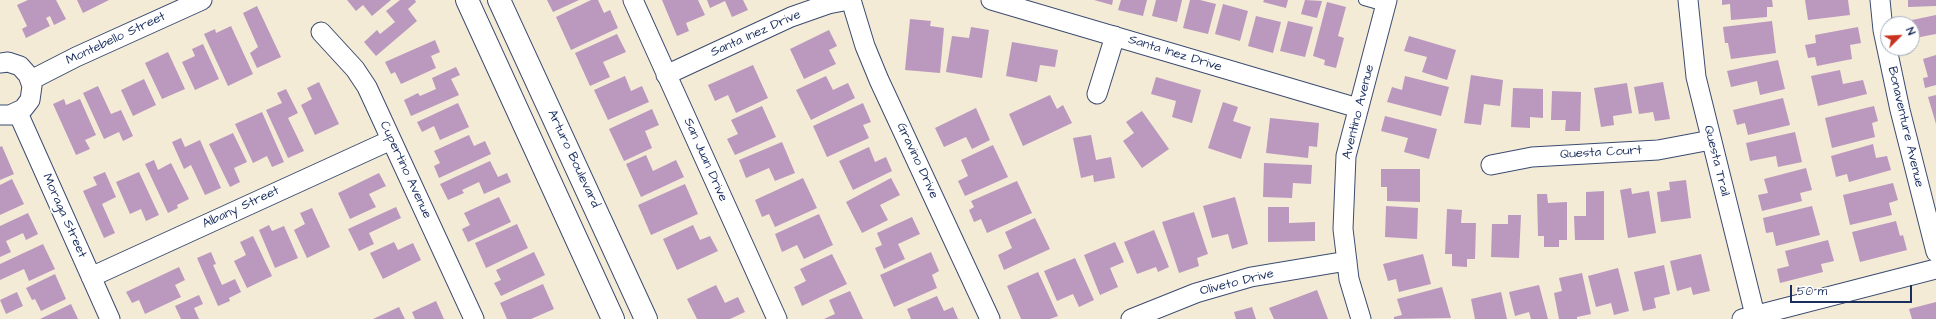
<!DOCTYPE html>
<html>
<head>
<meta charset="utf-8">
<style>
	body { margin:0 }
	#map { position:relative; width:1936px; height:319px; overflow:hidden; background:#f3ebd6; font-family:"Architects Daughter",sans-serif }
	canvas { display:block }
	.north { position:absolute; left:1880px; top:16px; width:40px; height:40px; box-sizing:border-box; background:#fff; border:1px solid #a4acbf; border-radius:50%; rotate:66deg; font-size:11px; font-weight:700; line-height:16px; text-align:center; color:#1b2f5e }
	.north::after { content:''; display:block; margin:auto; width:14px; height:18px; background:#c8321e; clip-path:polygon(50% 0,100% 100%,50% 72%,0 100%) }
	.scale { position:absolute; left:1790px; top:285px; width:122px; height:18px; box-sizing:border-box; border:2px solid #1b2f5e; border-top:0; padding-left:5px; font-size:12px; line-height:14px; white-space:nowrap; color:#1b2f5e; -webkit-text-stroke:3px #fff; paint-order:stroke }
</style>
</head>
<body>
<div id="map">
<canvas width="1936" height="319"></canvas>
<div class="north">N</div>
<div class="scale">50 m</div>
</div>
<script>
const ctx = document.querySelector('canvas').getContext('2d');
ctx.lineJoin = 'round';
function paint(path, color) {
  ctx.fillStyle = color;
  ctx.fill(path, 'evenodd');
}
function poly(rows) {
  const path = new Path2D();
  for (const r of rows) {
    path.moveTo(r[0], r[1]);
    for (let i = 2; i < r.length; i += 2) path.lineTo(r[i], r[i + 1]);
  }
  return path;
}
function trace(path, color, width, dash) {
  ctx.strokeStyle = color;
  ctx.lineWidth = width;
  ctx.lineCap = dash ? 'butt' : 'round';
  ctx.setLineDash(dash || []);
  ctx.stroke(path);
}
function label(font, color, halo, rows, align = 'center') {
  ctx.font = font + ' "Architects Daughter",sans-serif';
  ctx.lineWidth = 4;
  ctx.setLineDash([]);
  ctx.textBaseline = 'middle';
  ctx.strokeStyle = halo;
  ctx.fillStyle = color;
  for (const [text, x, y, turn = 0] of rows) {
    ctx.save();
    ctx.translate(x, y);
    ctx.rotate((+turn || 0) * Math.PI / 180);
    ctx.textAlign = isNaN(turn) ? turn : align;
    if (halo) ctx.strokeText(text, 0, 0);
    ctx.fillText(text, 0, 0);
    ctx.restore();
  }
}
paint(poly([
	[28,0,56,0,66,19,54,25,50,16,46,18,50,26,26,38,22,29,27,26,17,5],
	[77,0,109,0,83,13],
	[347,0,391,0,372,16,363,5,356,11],
	[400,0,415,0,416,2,408,9,417,21,376,56,364,42,377,30,380,34,395,22,386,11],
	[547,0,579,0,553,12],
	[591,0,598,0,604,13,610,10,618,28,571,50,556,17],
	[662,0,698,0,705,15,686,23,689,31,677,36],
	[707,0,743,0,748,10,732,17,725,1,710,8],
	[1094,0,1113,0,1112,5],
	[1121,0,1147,0,1143,16,1118,10],
	[1156,0,1182,0,1177,22,1152,16],
	[1190,0,1200,0,1216,4,1208,34,1183,28],
	[1264,0,1288,0,1286,8,1263,2],
	[1305,0,1322,1,1317,18,1301,14],
	[1722,0,1772,0,1773,7,1767,7,1767,17,1731,20,1730,4,1722,5],
	[1805,0,1848,0,1850,15,1808,20],
	[1908,0,1936,0,1936,6,1908,7],
	[1327,2,1346,7,1338,36,1344,38,1336,68,1324,65,1325,60,1313,56],
	[1223,4,1248,11,1240,41,1215,34],
	[257,6,281,57,257,68,250,53,258,47,243,13],
	[1936,15,1936,34,1915,38,1912,20],
	[1256,16,1281,22,1273,53,1248,46],
	[910,19,931,21,930,26,944,28,940,73,905,70],
	[1288,21,1313,27,1305,57,1280,51],
	[1772,21,1776,53,1731,59,1728,43,1725,43,1723,27],
	[231,26,253,74,228,86,204,34,215,29,216,33],
	[971,27,989,30,982,78,946,72,952,36,969,38],
	[1858,27,1861,43,1850,45,1852,59,1817,66,1815,57,1808,58,1805,45,1816,43,1815,35],
	[829,30,837,46,829,50,836,64,804,79,790,49],
	[617,34,626,52,603,62,610,77,590,86,575,53],
	[1409,36,1456,50,1447,80,1422,72,1427,57,1404,51],
	[435,40,440,52,431,56,436,68,401,84,395,72,391,74,385,62],
	[1012,42,1058,50,1055,67,1040,65,1037,82,1006,76],
	[203,44,219,79,195,90,182,62,195,56,192,49],
	[168,52,185,89,162,99,145,63],
	[1936,55,1936,85,1925,88,1923,78,1928,77,1923,59],
	[1778,60,1785,89,1760,95,1757,81,1731,87,1727,71],
	[753,65,768,98,736,113,728,95,715,101,708,85],
	[456,67,460,75,451,79,459,95,411,116,404,100,418,93,420,96,436,89,432,78],
	[1840,70,1843,84,1863,80,1867,94,1818,106,1811,76],
	[1471,75,1503,80,1500,106,1484,104,1481,125,1464,123],
	[625,76,631,91,642,86,649,102,608,120,594,90],
	[826,76,833,90,848,83,855,98,811,120,796,90],
	[1405,76,1449,87,1441,116,1387,102,1392,87,1402,90],
	[1156,77,1201,90,1192,123,1172,117,1176,101,1151,94],
	[144,79,156,105,133,116,121,90],
	[319,82,339,124,315,135,301,105,312,99,307,88],
	[1663,82,1670,119,1655,121,1653,112,1639,114,1634,87],
	[1627,83,1632,113,1613,116,1614,125,1601,127,1594,88],
	[98,86,111,114,121,110,133,136,123,141,119,132,104,139,83,93],
	[1513,88,1543,89,1543,118,1530,117,1530,128,1511,127],
	[286,89,298,113,288,118,304,151,288,158,266,110,282,103,277,93],
	[1552,91,1581,92,1580,131,1565,131,1566,120,1551,120],
	[1050,95,1057,109,1063,105,1072,123,1023,146,1009,114],
	[1936,95,1936,124,1928,97],
	[1783,98,1790,125,1748,135,1745,123,1737,125,1733,110],
	[64,99,66,105,80,99,96,135,85,140,90,149,76,155,53,104],
	[1223,102,1238,107,1233,121,1251,127,1241,159,1208,148],
	[458,103,469,127,440,140,434,126,422,132,417,122],
	[863,103,871,122,863,125,869,138,827,157,813,126],
	[762,106,776,137,735,155,727,139,738,134,731,120],
	[1874,106,1878,121,1872,123,1875,137,1832,148,1825,118],
	[976,108,990,140,972,149,966,137,944,147,935,128],
	[652,109,659,125,645,131,652,148,624,161,609,129],
	[1142,111,1169,149,1142,168,1123,141,1134,133,1126,122],
	[262,112,284,162,272,167,267,156,253,163,235,124],
	[1385,116,1437,129,1429,159,1404,152,1408,138,1381,131],
	[1270,118,1319,123,1317,147,1309,146,1308,158,1266,153],
	[1795,132,1802,162,1778,167,1776,156,1750,161,1746,143],
	[233,133,247,162,234,168,240,182,230,187,209,144],
	[469,135,474,146,485,141,491,154,439,178,434,166,440,163,434,151],
	[1091,135,1096,160,1111,157,1115,178,1094,182,1093,175,1081,178,1073,138],
	[181,138,185,147,200,140,221,188,205,195,191,165,184,169,172,142],
	[782,142,795,173,775,181,769,168,746,178,739,160],
	[1873,144,1876,158,1887,156,1891,170,1849,182,1847,174,1836,177,1831,156],
	[993,145,1008,177,965,196,958,181,968,176,961,160],
	[2,146,14,174,0,180,0,147],
	[869,147,875,162,886,157,892,171,853,190,839,161],
	[646,155,653,171,676,160,684,177,641,197,626,164],
	[154,160,158,170,171,163,189,199,177,205,178,208,168,213,145,164],
	[490,161,498,177,507,173,511,182,484,194,479,182,462,190,464,193,448,200,440,184],
	[1264,163,1312,165,1311,184,1293,183,1292,198,1263,197],
	[1806,168,1812,190,1800,193,1802,201,1762,211,1758,195,1768,193,1764,179],
	[1381,169,1420,169,1420,202,1387,201,1387,187,1381,187],
	[105,172,116,197,102,204,115,233,104,238,83,191,97,185,93,177],
	[139,172,159,215,146,221,141,209,130,214,116,182],
	[379,173,386,186,369,194,376,207,350,219,338,193],
	[803,178,817,208,775,227,769,214,762,217,755,200],
	[891,178,900,195,880,205,888,220,862,233,846,202],
	[12,179,24,204,0,215,0,185],
	[1686,180,1691,218,1661,222,1657,192,1670,190,1669,182],
	[1017,181,1032,213,987,233,981,219,974,222,969,210,974,207,971,201],
	[1893,183,1898,200,1889,203,1892,215,1850,225,1843,195],
	[685,184,698,214,651,235,638,205],
	[1631,188,1632,194,1649,191,1656,233,1628,238,1620,190],
	[1604,191,1604,240,1575,240,1574,216,1586,216,1586,192],
	[1537,194,1547,194,1548,203,1567,202,1567,240,1559,240,1559,247,1544,247,1544,236,1538,236],
	[499,197,511,222,468,242,462,229,470,225,464,213],
	[1235,197,1248,244,1232,249,1228,234,1212,238,1203,206],
	[1386,206,1418,208,1417,239,1385,237],
	[1812,206,1820,235,1776,246,1773,232,1766,233,1763,218],
	[396,207,401,218,369,233,374,244,359,251,348,229],
	[1268,207,1289,207,1289,223,1315,222,1315,241,1268,242],
	[312,208,330,247,307,258,294,230,305,224,300,213],
	[1447,209,1462,210,1461,223,1476,223,1475,259,1467,259,1467,267,1452,266,1452,254,1445,254],
	[1194,212,1208,254,1197,258,1199,266,1179,273,1162,222],
	[28,213,38,234,26,240,23,233,6,241,11,252,0,257,0,226],
	[819,214,833,245,804,259,797,245,782,252,775,234],
	[1508,215,1521,215,1519,258,1491,257,1492,224,1508,224],
	[912,217,920,234,898,244,905,259,884,269,875,248,882,245,877,233],
	[1035,218,1050,249,1004,270,998,255,1012,248,1005,232],
	[1896,221,1900,236,1903,235,1907,250,1860,262,1852,232],
	[517,224,528,248,486,268,475,243],
	[269,225,272,231,284,226,298,258,275,268,259,230],
	[693,225,700,240,710,236,718,251,677,270,663,239],
	[1154,230,1169,267,1158,272,1156,267,1137,274,1124,242],
	[253,236,272,276,247,288,234,261,246,255,240,242],
	[1828,240,1834,261,1821,264,1823,272,1780,283,1777,269,1789,266,1785,251],
	[394,242,398,250,413,243,421,260,383,279,370,253],
	[1115,242,1124,262,1110,268,1118,287,1100,295,1084,255],
	[43,244,55,269,29,281,24,269,0,280,0,264],
	[211,252,216,264,213,265,222,285,235,279,241,292,229,298,230,301,218,306,197,258],
	[534,252,545,275,501,296,494,283,501,280,496,270],
	[931,252,939,271,932,275,937,288,894,307,880,275],
	[832,254,847,284,802,306,794,287,806,281,800,269],
	[1423,254,1431,284,1399,292,1396,279,1388,281,1383,264],
	[1701,254,1710,291,1693,295,1691,287,1677,291,1670,261],
	[1075,258,1094,300,1079,307,1073,294,1057,301,1044,271],
	[1664,265,1670,294,1654,298,1656,308,1643,311,1634,272],
	[179,267,185,280,175,285,181,297,145,314,139,300,132,303,126,292],
	[1618,268,1629,311,1614,315,1611,303,1596,307,1588,276],
	[1038,272,1058,316,1050,319,1021,319,1007,286],
	[1582,273,1591,314,1577,317,1577,319,1559,319,1554,293,1562,291,1559,278],
	[55,274,66,299,41,311,35,299,32,300,26,288],
	[543,284,554,309,531,319,507,319,500,303],
	[716,285,725,303,738,297,745,312,730,319,697,319,687,299],
	[1539,285,1548,319,1531,319,1529,312,1515,316,1509,292],
	[1442,287,1451,318,1394,319,1394,317,1402,315,1397,299],
	[1317,290,1328,319,1274,319,1269,308],
	[850,291,863,319,824,319,835,314,829,300],
	[17,292,23,306,6,314,0,300],
	[1501,292,1507,319,1475,319,1471,299],
	[199,295,203,304,194,308,199,319,181,319,175,306],
	[937,296,944,311,953,307,958,319,911,319,907,309],
	[436,301,444,319,415,319,412,312],
	[1936,302,1936,319,1912,319,1909,309],
	[71,304,78,319,40,319],
	[399,307,405,319,373,319],
	[1252,307,1256,319,1236,319,1234,312]
]), '#bb98be');
const lane = poly([
	[1364,0,1385,6]
]);
const street = poly([
	[633,0,777,319],
	[851,0,865,46,879,80,990,319],
	[991,0,1358,108],
	[1688,0,1696,77,1756,319],
	[1880,0,1883,30,1900,110,1936,252],
	[321,32,355,69,367,87,474,319],
	[0,63,8,62,20,66,28,75,32,86,30,100,23,109,10,115,0,115],
	[666,75,791,17,828,4,849,0],
	[31,80,76,57,202,0],
	[1097,94,1115,36],
	[18,113,110,319],
	[1491,165,1532,157,1658,150,1711,140],
	[91,277,391,140],
	[1131,319,1196,293,1251,277,1347,261],
	[1361,319,1349,279,1343,229,1346,156,1387,0],
	[1742,319,1936,269]
]);
const secondary = poly([
	[467,0,613,319],
	[499,0,646,319]
]);
trace(lane, '#3b4b70', 12);
trace(street, '#3b4b70', 21);
trace(secondary, '#3b4b70', 24);
trace(lane, '#fff', 10);
trace(street, '#fff', 19);
trace(secondary, '#fff', 22);
label('13px', '#1b2f5e', '#fff', [
	["Santa Inez Drive",756,34,-24],
	["Montebello Street",116,39,-25],
	["Santa Inez Drive",1175,54,17],
	["Aventino Avenue",1359,112,-76],
	["Bonaventure Avenue",1905,127,77],
	["Questa Court",1601,153,-3],
	["Arturo Boulevard",573,159,65],
	["San Juan Drive",705,160,66],
	["Gravino Drive",917,161,65],
	["Questa Trail",1716,161,76],
	["Cupertino Avenue",405,170,65],
	["Albany Street",241,208,-25],
	["Moraga Street",64,216,66],
	["Oliveto Drive",1237,283,-14]
]);
</script>
</body>
</html>
